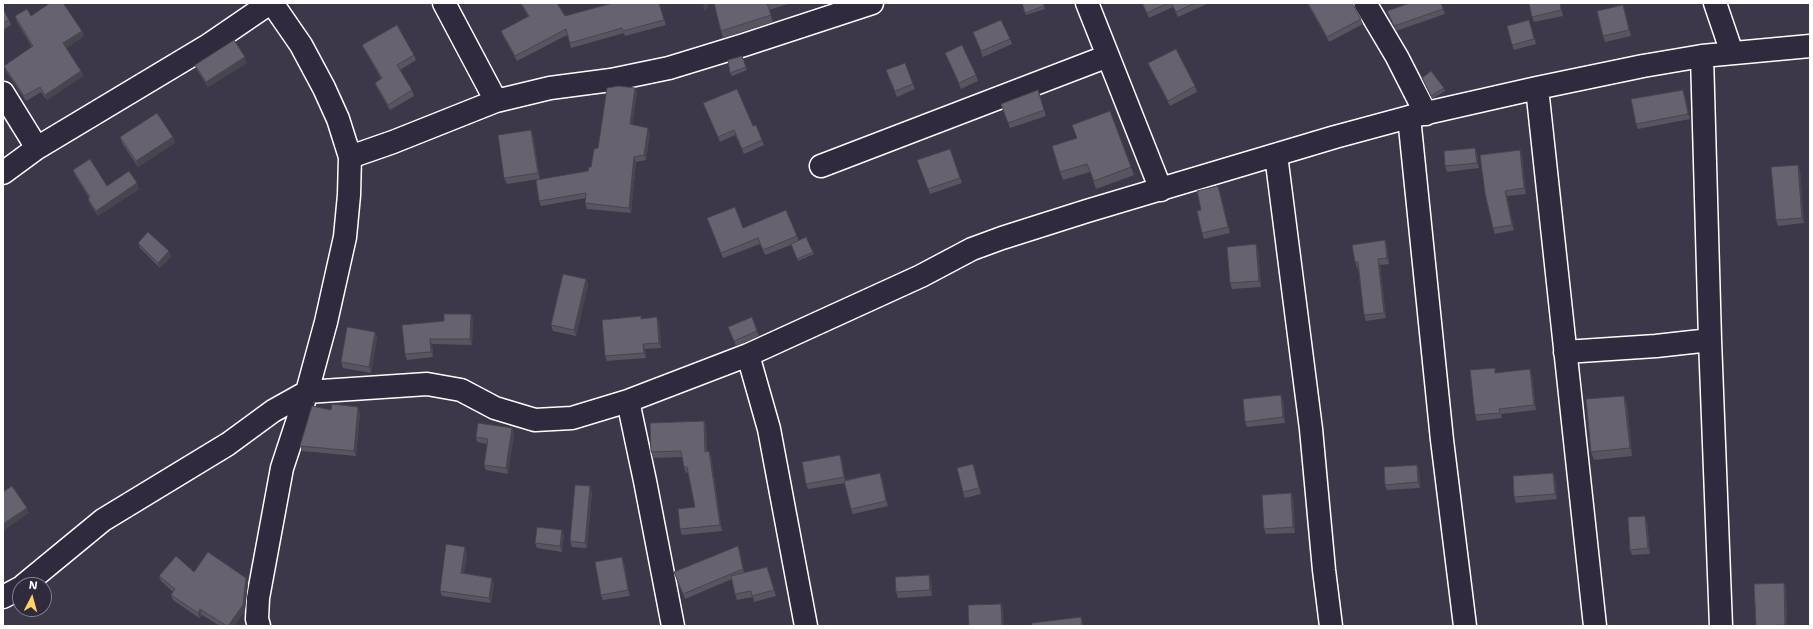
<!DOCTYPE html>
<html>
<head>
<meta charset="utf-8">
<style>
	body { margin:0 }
	#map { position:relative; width:1813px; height:629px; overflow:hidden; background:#3c3749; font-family:"Shantell Sans",sans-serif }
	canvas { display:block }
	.frame { position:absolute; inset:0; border:4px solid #fff; pointer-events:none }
	.north { position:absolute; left:12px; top:577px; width:40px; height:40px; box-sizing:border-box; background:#2f2a3d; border:1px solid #827f8b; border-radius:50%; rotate:6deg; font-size:11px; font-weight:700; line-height:16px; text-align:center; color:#fff }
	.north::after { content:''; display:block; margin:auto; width:14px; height:18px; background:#ffd166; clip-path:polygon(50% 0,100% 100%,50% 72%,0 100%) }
</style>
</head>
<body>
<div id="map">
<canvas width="1813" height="629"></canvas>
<div class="frame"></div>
<div class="north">N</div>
</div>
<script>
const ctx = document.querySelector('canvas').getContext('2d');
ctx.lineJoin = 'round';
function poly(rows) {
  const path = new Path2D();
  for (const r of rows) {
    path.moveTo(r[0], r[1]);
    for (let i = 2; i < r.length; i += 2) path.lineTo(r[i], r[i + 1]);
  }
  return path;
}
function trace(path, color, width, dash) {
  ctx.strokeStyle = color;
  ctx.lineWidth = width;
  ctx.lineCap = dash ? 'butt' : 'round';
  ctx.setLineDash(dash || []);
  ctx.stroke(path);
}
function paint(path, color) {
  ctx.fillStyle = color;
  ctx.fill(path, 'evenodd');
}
const street = poly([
	[444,3,496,101],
	[1365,3,1397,57,1426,114],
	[1715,3,1732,53],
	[1108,56,1161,190],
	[1702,56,1710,340,1721,626],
	[1537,88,1595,626],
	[3,93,37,148],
	[1409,117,1442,440,1465,626],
	[1276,155,1311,429,1324,570,1331,626],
	[350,157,393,142,496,101,550,88,611,80,669,68,744,45,872,3],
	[821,166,1108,56,1087,3],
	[3,173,37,148,207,46,270,3],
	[1565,352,1656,346,1710,340],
	[748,355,769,429,806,626],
	[628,401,645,481,673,626],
	[24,585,103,520,228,444,273,411,307,392,427,384,461,390,495,408,535,420,572,418,628,401,748,355,921,276,972,249,1002,238,1087,211,1335,137,1409,117,1537,88,1643,66,1702,56,1810,46],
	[3,597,20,588],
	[259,626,257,619,258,598,282,468,307,392,326,322,345,237,349,195,350,157,338,119,324,88,301,45,272,3]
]);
trace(street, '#fff', 25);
trace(street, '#2f2a3d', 22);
paint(poly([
	[520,3,557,3,565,16,613,3,659,3,666,25,625,36,624,33,571,48,567,35,517,61,503,36,501,31,528,16],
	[714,3,787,3,788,4,769,10,773,22,723,38,721,31],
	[1022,3,1043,3,1045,9,1026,15],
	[1142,3,1209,3,1178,17,1173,7,1149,18],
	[1307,3,1353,3,1353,5,1361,19,1363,24,1329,42],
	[1441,3,1445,14,1396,31,1387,11],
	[1560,3,1563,16,1534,22,1532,17],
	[3,9,9,20,11,25,3,30],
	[1625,11,1631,36,1605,42,1603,36],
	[15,16,31,16,82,31,84,36,66,48,81,71,83,76,47,100,41,92,26,101,6,71,4,66,32,47,17,22],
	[1531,25,1536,44,1514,50,1512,45],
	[973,32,1010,39,1012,44,983,57],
	[362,45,414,55,416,60,400,70,412,90,414,96,390,110,377,88,375,83,381,79,365,50],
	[945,53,976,75,978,81,961,89],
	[742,56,747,70,732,76,730,73],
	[247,63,208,87,197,70,195,65],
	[905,63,915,89,897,97,888,76],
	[1148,63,1195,86,1197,92,1170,106,1150,68],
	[1422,78,1444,88,1445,91,1432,99],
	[635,88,637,93,632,124,650,133,646,160,636,162,631,213,587,209,585,203,586,198,541,206,539,201,539,179,507,184,504,178,531,130,533,135,540,179,588,171,591,167,598,148],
	[1038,90,1046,116,1010,128,1001,104],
	[1685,96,1690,119,1638,129,1636,124],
	[703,103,753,126,762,140,764,145,744,154,735,135,720,142],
	[1110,111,1134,175,1096,189,1090,172,1063,180,1060,172,1077,138],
	[120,137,173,137,175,143,138,167,122,143],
	[1475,148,1477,154,1479,168,1447,172,1445,166],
	[950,149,962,183,930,194,917,160],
	[1520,150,1522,156,1526,194,1507,196,1514,230,1495,234,1493,228,1485,193],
	[73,170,107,186,139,189,98,216,90,204,88,199,89,198,75,175],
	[1800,170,1804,223,1778,226,1776,220],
	[1220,192,1230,233,1204,239,1202,233,1201,210],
	[707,218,743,228,797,236,799,241,813,252,814,254,798,261,791,245,765,255,760,244,723,258],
	[1385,240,1387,246,1389,264,1380,265,1386,318,1366,321,1364,315,1358,268,1357,268,1355,262],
	[138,243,169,251,171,257,160,268,140,248],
	[1256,244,1258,250,1261,287,1232,289,1230,283],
	[586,279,588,285,576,336,553,331,551,325],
	[471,314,473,320,472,345,432,344,433,357,407,360,405,354,444,321],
	[752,317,759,336,736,346,728,327],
	[641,318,659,322,661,348,645,349,646,358,607,361,605,356],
	[375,332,377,338,371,373,343,368,341,362],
	[1497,373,1532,375,1536,410,1501,414,1502,418,1477,421,1475,415],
	[1624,396,1627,404,1632,456,1594,460,1591,452],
	[1283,400,1285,423,1247,427,1245,422],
	[331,410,360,413,356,456,302,451,300,446],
	[704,421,706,427,707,451,709,451,711,456,722,531,682,535,680,529,695,507,688,472,686,473,684,467,682,457,653,458,651,452],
	[512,428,514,434,508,474,486,470,484,465,487,444,477,442,476,437],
	[840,455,842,460,845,480,880,473,882,478,888,506,853,514,851,509,845,483,808,489,806,484],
	[1417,465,1419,470,1420,488,1387,490,1385,485],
	[975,469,981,494,965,498,963,492],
	[1553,473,1555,479,1557,499,1516,503,1514,497],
	[592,492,587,548,572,547,570,541],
	[1293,498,1295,533,1266,534,1264,529],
	[1647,521,1650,554,1632,555,1630,550],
	[562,530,564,535,562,552,537,548,535,543],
	[738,546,740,551,744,573,769,572,776,596,754,602,753,597,737,600,735,594,732,579,685,599,674,572],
	[467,553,464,573,494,584,491,603,442,596,440,591],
	[624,563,630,596,603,600,601,595],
	[194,572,246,578,248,583,245,610,234,626,220,626,202,615,199,618,173,600,171,595,173,592,161,581,159,576],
	[929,575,931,581,932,596,898,598,896,592],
	[1784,583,1786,588,1787,626,1756,626]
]), '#585460');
paint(poly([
	[704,3,710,3,705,12,703,5],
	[1623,5,1625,11,1631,36,1629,30],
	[82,31,84,36,65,49,63,43],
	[245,57,247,63,208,87,206,82],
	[81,71,83,76,47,100,45,95],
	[635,88,637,93,632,129,630,124],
	[1683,90,1685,96,1690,119,1688,114],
	[648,128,650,133,646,160,644,155],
	[531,130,533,135,540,179,538,173],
	[173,137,175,143,138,167,136,161],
	[1475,148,1477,154,1479,168,1477,163],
	[1520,150,1522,156,1526,194,1524,188],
	[634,157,636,162,631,213,629,208],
	[1798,165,1800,170,1804,223,1802,218],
	[137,183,139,189,98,216,96,211],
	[1218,186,1220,192,1230,233,1228,227],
	[1505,191,1507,196,1514,230,1512,225],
	[1385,240,1387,246,1389,264,1387,258],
	[1256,244,1258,250,1261,287,1259,281],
	[169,251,171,257,160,268,158,263],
	[1378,259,1380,265,1386,318,1384,313],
	[586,279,588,285,576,336,574,330],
	[471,314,473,320,472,345,470,339],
	[657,317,659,322,661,348,659,343],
	[375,332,377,338,371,373,369,367],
	[430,339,432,344,433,357,431,352],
	[643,344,645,349,646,358,644,353],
	[1530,369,1532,375,1536,410,1534,405],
	[1281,395,1283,400,1285,423,1283,417],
	[1624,396,1627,404,1632,456,1630,448],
	[358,407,360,413,356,456,354,451],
	[704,421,706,427,707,457,705,452],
	[512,428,514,434,508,474,506,468],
	[709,451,711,456,722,531,720,525],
	[840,455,842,460,846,482,844,477],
	[973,464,975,469,981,494,979,488],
	[1417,465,1419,470,1420,488,1418,482],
	[880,473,882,478,888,506,886,501],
	[1553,473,1555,479,1557,499,1555,494],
	[590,486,592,492,587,548,585,543],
	[1291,493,1293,498,1295,533,1293,527],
	[27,508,29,513,3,531,3,524],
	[1645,516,1647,521,1650,554,1648,548],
	[562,530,564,535,562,552,560,546],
	[738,546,740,551,745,574,743,569],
	[465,547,467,553,463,578,461,573],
	[622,557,624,563,630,596,628,590],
	[929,575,931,581,932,596,930,590],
	[246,578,248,583,245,610,234,626,228,626],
	[492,578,494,584,491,603,489,598],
	[1784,583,1786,588,1787,626,1786,626,1785,625],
	[1001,604,1003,609,1004,626,1002,626],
	[200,609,202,615,199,618,198,613],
	[1081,617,1083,622,1083,626,1082,626]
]), '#47454e');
const building = poly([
	[50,3,63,3,82,31,63,43,81,71,45,95,40,87,24,96,4,66,33,46,15,16,27,9,31,16,50,3],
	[521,3,557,3,565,16,613,3,659,3,664,20,623,31,622,28,570,43,566,29,515,56,501,31,529,16,521,3],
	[714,3,768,3,767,3,771,15,721,31,714,3],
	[1022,3,1043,3,1044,6,1025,13,1022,3],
	[1142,3,1168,3,1147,13,1142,3],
	[1171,3,1195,3,1176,12,1171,3],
	[1308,3,1352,3,1361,19,1327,37,1308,3],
	[1410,3,1441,3,1443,9,1394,26,1387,11,1410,3],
	[1529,3,1560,3,1561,10,1532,17,1529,3],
	[1623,5,1629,30,1603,36,1597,11,1623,5],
	[3,9,9,20,3,23,3,9],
	[1001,20,1010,39,981,51,973,32,1001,20],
	[1529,20,1534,39,1512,45,1507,26,1529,20],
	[397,25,414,55,397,65,412,90,388,105,375,83,382,78,362,45,397,25],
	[234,40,245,57,206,82,195,65,234,40],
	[962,45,976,75,959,83,945,53,962,45],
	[1176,49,1195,86,1168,101,1148,63,1176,49],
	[742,56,746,67,730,73,728,60,742,56],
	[905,63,913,84,895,91,886,70,905,63],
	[1431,71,1444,88,1431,96,1422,78,1431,71],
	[619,86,635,88,630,124,648,128,644,155,634,157,629,208,585,203,586,193,539,201,536,180,588,171,589,167,591,167,594,149,598,148,607,88,619,86],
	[737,89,753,126,756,125,762,140,742,149,734,130,718,137,703,103,737,89],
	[1038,90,1044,110,1008,123,1001,104,1038,90],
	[1683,90,1688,114,1636,124,1631,99,1683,90],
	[1110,111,1131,167,1094,181,1087,164,1060,172,1052,146,1077,138,1072,125,1110,111],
	[157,113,173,137,136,161,120,137,157,113],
	[531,130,538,173,504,178,498,135,531,130],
	[1475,148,1477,163,1445,166,1444,151,1475,148],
	[950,149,960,178,928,189,917,160,950,149],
	[1520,150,1524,188,1505,191,1512,225,1493,228,1485,193,1480,155,1520,150],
	[90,159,107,186,129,171,137,183,96,211,88,199,90,197,73,170,90,159],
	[1798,165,1802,218,1776,220,1771,167,1798,165],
	[1218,186,1228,227,1202,233,1197,211,1201,210,1197,191,1218,186],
	[735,207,743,228,786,210,797,236,763,250,758,238,721,253,707,218,735,207],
	[148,232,169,251,158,263,138,243,148,232],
	[806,237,813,252,797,259,791,244,806,237],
	[1385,240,1387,258,1378,259,1384,313,1364,315,1358,262,1355,262,1352,245,1385,240],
	[1256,244,1259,281,1230,283,1227,247,1256,244],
	[563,274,586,279,574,330,551,325,563,274],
	[444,314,471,314,470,339,430,339,431,352,405,354,402,325,444,321,444,314],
	[641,316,641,319,657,317,659,343,643,344,644,353,605,356,602,320,641,316],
	[752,317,757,331,734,341,728,327,752,317],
	[347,327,375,332,369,367,341,362,347,327],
	[1495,368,1495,373,1530,369,1534,405,1499,409,1500,413,1475,415,1470,370,1495,368],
	[1281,395,1283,417,1245,422,1243,399,1281,395],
	[1624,396,1630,448,1591,452,1586,399,1624,396],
	[332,404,358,407,354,451,300,446,312,406,331,410,332,404],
	[704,421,705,452,709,451,720,525,680,529,678,509,695,507,687,467,684,467,681,451,651,452,650,423,704,421],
	[478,423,512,428,506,468,484,465,488,439,476,437,478,423],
	[840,455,844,477,806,484,802,462,840,455],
	[973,464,979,488,963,492,957,468,973,464],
	[1417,465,1418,482,1385,485,1384,467,1417,465],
	[880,473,886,501,851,509,844,481,880,473],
	[1553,473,1555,494,1514,497,1513,476,1553,473],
	[575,485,590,486,585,543,570,541,575,485],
	[12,486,27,508,3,524,3,492,12,486],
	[1291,493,1293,527,1264,529,1262,495,1291,493],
	[1645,516,1648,548,1630,550,1628,517,1645,516],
	[537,527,562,530,560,546,535,543,537,527],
	[446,544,465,547,461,573,492,578,489,598,440,591,446,544],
	[738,546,743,569,683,594,674,572,738,546],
	[208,552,246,578,243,605,228,626,227,626,200,609,198,613,171,595,175,589,159,576,176,556,194,572,208,552],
	[622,557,628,590,601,595,595,562,622,557],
	[767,567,774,590,752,596,751,591,735,594,731,576,767,567],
	[929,575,930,590,896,592,895,577,929,575],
	[1784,583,1785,625,1756,626,1754,584,1784,583],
	[1001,604,1002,626,969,626,968,605,1001,604],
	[1081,617,1082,626,1032,626,1032,623,1081,617]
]);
paint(building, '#666270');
trace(building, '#47454e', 1);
</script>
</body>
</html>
